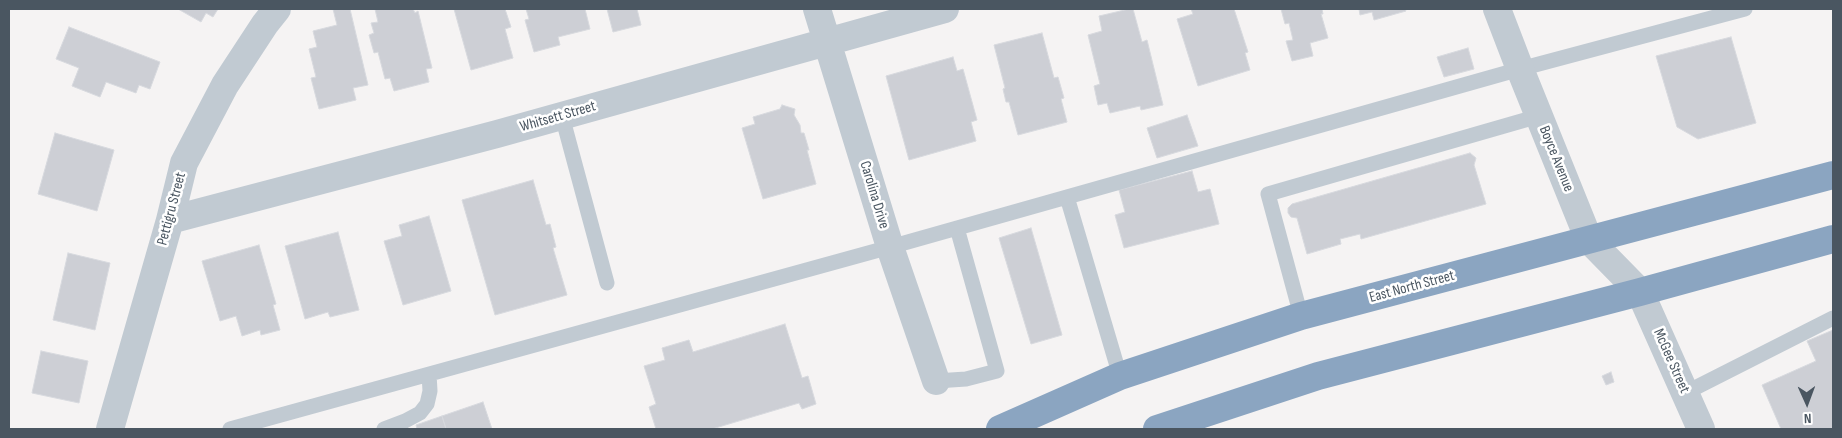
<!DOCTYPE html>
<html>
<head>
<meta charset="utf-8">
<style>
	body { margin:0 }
	#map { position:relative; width:1842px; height:438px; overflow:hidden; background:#f5f3f3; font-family:"Sofia Sans Condensed",sans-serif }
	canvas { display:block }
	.frame { position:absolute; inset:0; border:10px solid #4a5661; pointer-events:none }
	.north { position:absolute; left:1782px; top:378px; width:50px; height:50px; -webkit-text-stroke:4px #fff; paint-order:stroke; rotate:178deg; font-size:14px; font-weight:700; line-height:20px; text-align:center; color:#4a5661 }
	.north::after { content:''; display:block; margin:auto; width:18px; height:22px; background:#4a5661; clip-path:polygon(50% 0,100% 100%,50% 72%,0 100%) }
</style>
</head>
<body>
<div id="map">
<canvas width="1842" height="438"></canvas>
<div class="frame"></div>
<div class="north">N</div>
</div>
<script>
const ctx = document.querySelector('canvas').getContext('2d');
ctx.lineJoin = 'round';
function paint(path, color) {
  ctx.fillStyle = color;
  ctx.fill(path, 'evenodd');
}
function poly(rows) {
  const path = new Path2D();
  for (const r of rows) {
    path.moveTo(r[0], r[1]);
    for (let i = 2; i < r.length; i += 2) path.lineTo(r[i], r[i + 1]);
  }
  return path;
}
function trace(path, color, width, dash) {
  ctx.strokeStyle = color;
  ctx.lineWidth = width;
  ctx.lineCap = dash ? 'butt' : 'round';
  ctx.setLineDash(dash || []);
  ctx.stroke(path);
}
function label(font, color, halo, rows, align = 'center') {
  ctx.font = font + ' "Sofia Sans Condensed",sans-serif';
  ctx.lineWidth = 5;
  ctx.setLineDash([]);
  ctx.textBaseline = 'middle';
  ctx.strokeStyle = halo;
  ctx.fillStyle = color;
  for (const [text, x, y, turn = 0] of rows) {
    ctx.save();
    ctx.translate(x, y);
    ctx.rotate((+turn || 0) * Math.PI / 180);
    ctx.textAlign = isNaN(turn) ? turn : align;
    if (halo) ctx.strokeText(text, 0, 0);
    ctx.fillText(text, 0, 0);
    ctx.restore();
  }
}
const building = poly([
	[178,9,218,9,213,17,206,13,201,22,178,9],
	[333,9,350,9,368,85,353,88,356,100,319,109,311,78,316,77,309,49,317,47,313,31,337,25,333,9],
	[375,9,413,9,415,13,418,11,432,68,426,69,429,82,394,91,390,78,385,79,378,52,374,53,369,35,374,33,371,23,378,22,375,9],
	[454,9,505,9,511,27,505,29,513,58,471,70,454,9],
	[526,9,585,9,590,29,558,37,560,45,534,52,525,20,529,19,526,9],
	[607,9,637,9,641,25,613,32,607,9],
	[1129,9,1133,9,1142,42,1147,40,1163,105,1141,110,1140,106,1110,113,1107,103,1098,105,1094,86,1100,84,1088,35,1102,31,1099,16,1129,9],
	[1191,9,1234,9,1248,52,1245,53,1250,70,1198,86,1177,19,1193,14,1191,9],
	[1281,9,1322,9,1323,14,1321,14,1328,38,1310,43,1313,56,1292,61,1286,41,1293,40,1289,23,1285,24,1281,9],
	[1359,9,1405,9,1406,11,1374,20,1372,12,1360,15,1359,9],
	[69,27,160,62,150,89,139,85,136,93,106,82,100,97,72,86,79,68,56,59,69,27],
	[1042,33,1054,78,1058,77,1064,98,1061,99,1067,122,1018,135,1009,102,1006,102,1003,89,1005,88,994,45,1042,33],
	[1731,37,1756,123,1698,139,1677,127,1656,56,1731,37],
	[1468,48,1474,69,1444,77,1437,57,1468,48],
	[953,57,957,71,963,69,977,120,971,122,976,141,909,160,886,76,953,57],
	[782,105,795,109,794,115,800,125,801,133,804,133,809,150,807,150,816,184,763,199,742,128,755,124,753,117,780,109,782,105],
	[1187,115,1198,146,1157,158,1147,128,1187,115],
	[55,133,114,150,97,211,38,194,55,133],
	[1470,153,1476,158,1474,165,1486,204,1361,239,1360,234,1340,239,1341,244,1307,254,1297,218,1291,217,1288,213,1288,208,1292,204,1470,153],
	[1192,171,1198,192,1210,189,1219,224,1124,248,1115,215,1125,212,1119,190,1192,171],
	[533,180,546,225,550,224,556,247,553,248,567,295,495,315,462,200,533,180],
	[429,216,451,291,403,305,384,241,402,236,399,225,429,216],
	[1031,228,1062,335,1031,344,999,238,1031,228],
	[338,232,359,310,330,317,328,312,305,319,285,246,338,232],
	[259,245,276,304,273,305,280,330,261,335,260,330,242,336,236,316,220,321,202,261,259,245],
	[68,253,110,263,95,330,53,320,68,253],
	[785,324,802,378,808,376,816,404,802,409,799,403,712,429,656,429,649,407,656,404,644,366,665,360,662,348,689,340,693,352,785,324],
	[1833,330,1833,429,1781,429,1762,385,1816,361,1807,341,1833,330],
	[41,351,88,361,79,403,32,393,41,351],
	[1611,372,1614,382,1606,385,1602,376,1611,372],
	[483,402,492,429,446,429,442,416,483,402],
	[442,416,446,429,417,429,416,425,442,416]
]);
paint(building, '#cdcfd5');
trace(building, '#d7d9de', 1);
trace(poly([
	[562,116,607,283],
	[1067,197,1120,376],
	[1301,316,1268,194,1539,116],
	[936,381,966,379,997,371,957,228],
	[1685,393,1833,318],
	[230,429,890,247,1520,69,1745,9],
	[384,429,405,421,420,413,427,404,430,391,429,374]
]), '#c1cad2', 15);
trace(poly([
	[817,9,890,247,936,381],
	[1497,9,1520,69,1589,240,1640,292,1701,429],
	[170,220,497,134,945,9],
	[110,429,170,220,184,163,225,85,265,24,277,9]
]), '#c1cad2', 28);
trace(poly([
	[1000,429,1120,376,1301,316,1833,175],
	[1157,429,1318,376,1640,292,1833,239]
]), '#8ba5c1', 28);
label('15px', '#4a5661', '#fff', [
	["Whitsett Street",558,117,-16],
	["Boyce Avenue",1556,159,68],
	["Carolina Drive",874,195,73],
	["Pettigru Street",172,209,-75],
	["East North Street",1412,287,-15],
	["McGee Street",1671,361,66]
]);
</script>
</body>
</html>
